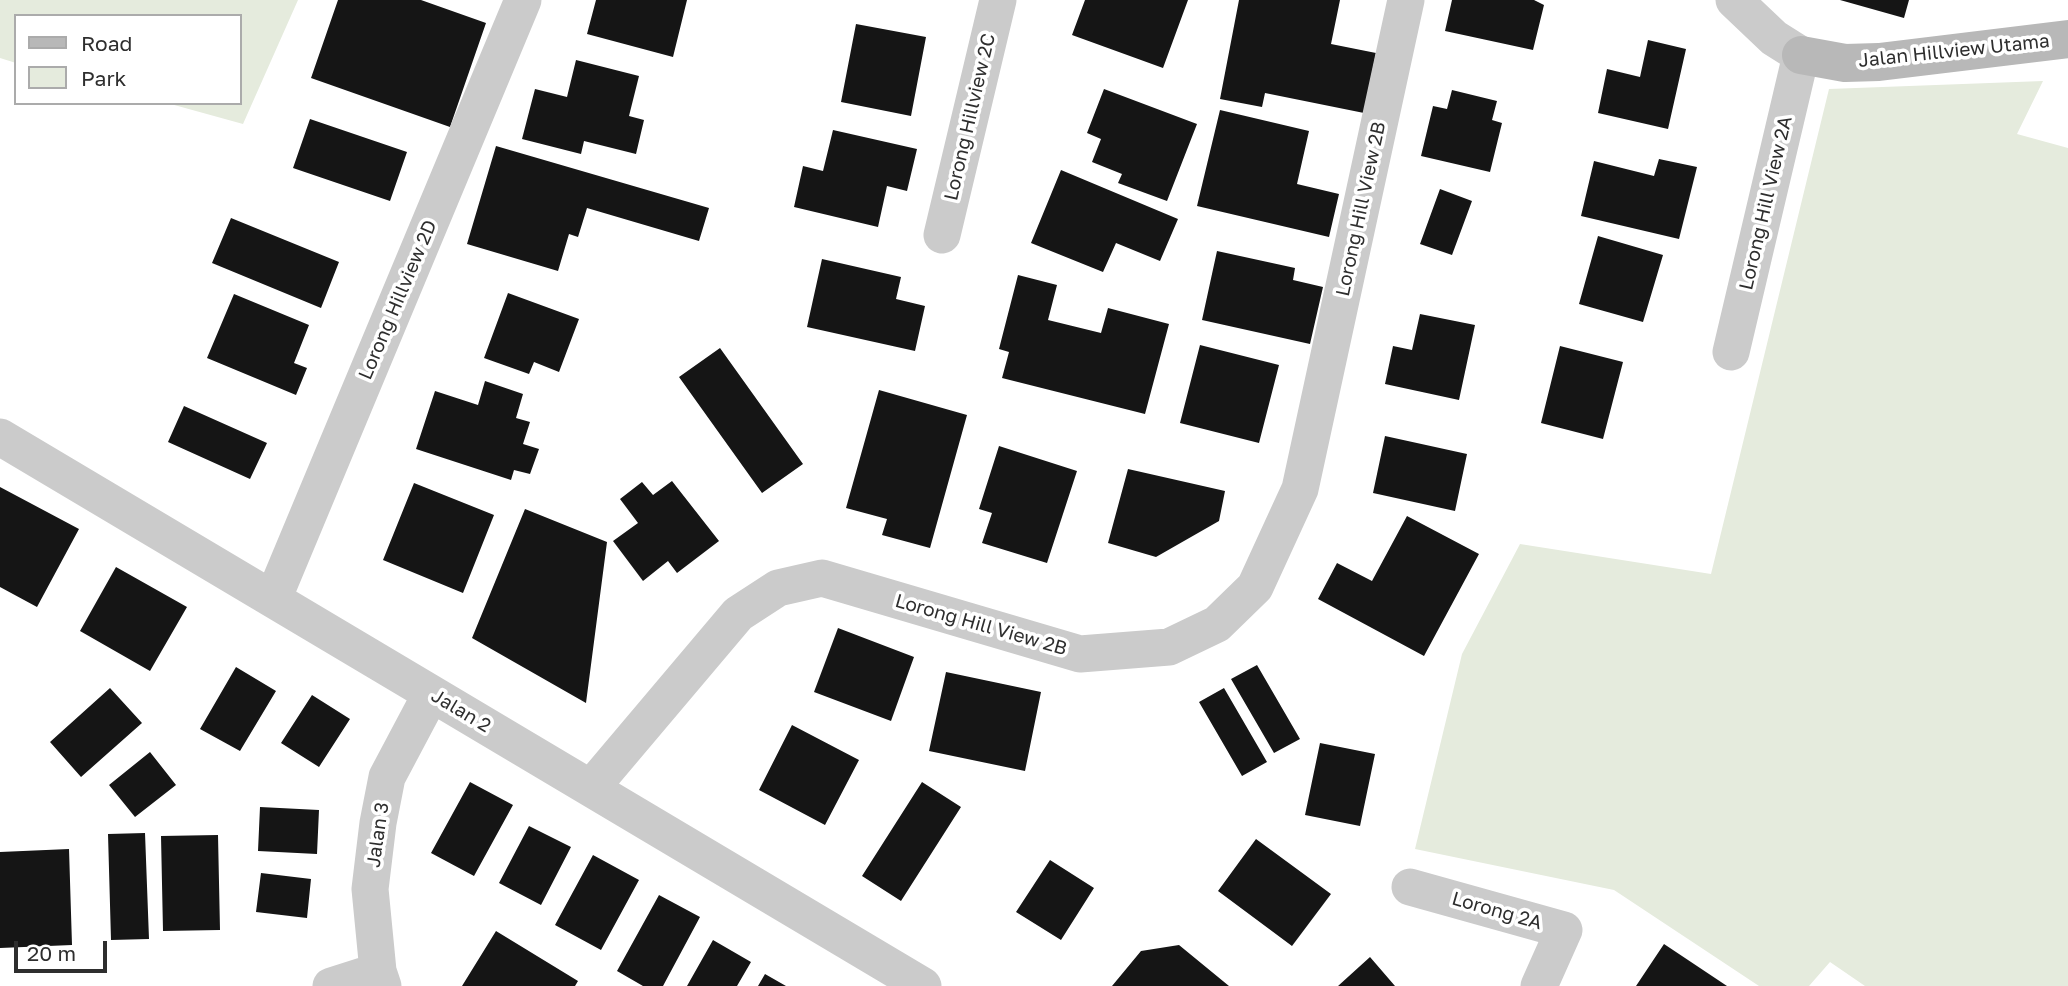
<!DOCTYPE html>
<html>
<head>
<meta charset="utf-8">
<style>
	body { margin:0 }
	#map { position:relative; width:2068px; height:986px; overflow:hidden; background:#fff; font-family:"Golos Text",sans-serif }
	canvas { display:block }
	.legend { position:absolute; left:14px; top:14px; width:228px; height:91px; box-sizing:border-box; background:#fff; border:2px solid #ababab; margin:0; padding:9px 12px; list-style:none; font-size:21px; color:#2e2e2e }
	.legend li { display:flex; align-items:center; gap:14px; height:35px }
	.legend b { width:35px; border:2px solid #ababab }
	.scale { position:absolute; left:14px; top:941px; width:93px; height:32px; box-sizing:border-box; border:4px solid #2e2e2e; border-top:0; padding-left:9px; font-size:21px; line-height:24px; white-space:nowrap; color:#2e2e2e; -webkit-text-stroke:5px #fff; paint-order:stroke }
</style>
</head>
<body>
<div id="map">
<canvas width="2068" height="986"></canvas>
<ul class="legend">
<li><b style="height:9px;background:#b8b8b8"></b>Road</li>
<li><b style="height:19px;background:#e5ebdd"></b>Park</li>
</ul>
<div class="scale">20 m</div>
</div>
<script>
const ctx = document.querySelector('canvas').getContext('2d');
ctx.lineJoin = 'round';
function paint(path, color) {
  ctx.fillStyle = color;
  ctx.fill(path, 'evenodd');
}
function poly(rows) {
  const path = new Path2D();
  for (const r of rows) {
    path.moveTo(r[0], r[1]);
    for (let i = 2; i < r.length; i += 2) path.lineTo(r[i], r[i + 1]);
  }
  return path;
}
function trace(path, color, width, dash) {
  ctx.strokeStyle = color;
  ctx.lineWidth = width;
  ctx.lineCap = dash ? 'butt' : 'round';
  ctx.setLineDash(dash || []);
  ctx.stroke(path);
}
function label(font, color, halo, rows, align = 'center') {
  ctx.font = font + ' "Golos Text",sans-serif';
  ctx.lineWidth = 7;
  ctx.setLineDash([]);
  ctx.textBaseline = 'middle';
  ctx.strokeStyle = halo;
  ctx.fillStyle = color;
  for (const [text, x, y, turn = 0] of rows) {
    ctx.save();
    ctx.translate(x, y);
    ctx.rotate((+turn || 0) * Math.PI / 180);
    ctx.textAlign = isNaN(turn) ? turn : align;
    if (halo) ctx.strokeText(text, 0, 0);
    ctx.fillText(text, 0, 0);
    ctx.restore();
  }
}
paint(poly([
	[0,0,298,0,243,124,167,103,240,103,240,16,16,16,16,63,0,58],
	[2043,81,2017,134,2068,148,2068,986,1865,986,1830,962,1809,986,1759,986,1614,890,1415,849,1462,654,1520,544,1711,574,1829,89]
]), '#e5ebdd');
paint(poly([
	[338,0,421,0,486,23,450,127,311,78],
	[596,0,687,0,673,57,587,34],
	[1085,0,1188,0,1163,68,1072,35],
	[1239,0,1340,0,1331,44,1376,53,1364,113,1265,93,1262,107,1220,99],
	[1452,0,1534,0,1544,5,1533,50,1445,31],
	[1840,0,1909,0,1904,18],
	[856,24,926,37,911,116,841,102],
	[1648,40,1686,49,1668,129,1598,113,1607,69,1640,77],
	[576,60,639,76,629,116,644,120,636,154,584,141,581,154,522,139,535,89,567,97],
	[1104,89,1197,124,1167,201,1118,183,1122,174,1092,162,1101,139,1087,133],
	[1452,90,1497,101,1492,120,1502,123,1490,172,1421,156,1433,106,1447,109],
	[1220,110,1309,131,1297,184,1339,194,1329,237,1197,206],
	[310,119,407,152,390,201,293,168],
	[833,130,917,149,907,191,887,186,878,227,794,207,803,166,823,171],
	[496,146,709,208,699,241,587,208,578,237,569,234,558,271,467,244],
	[1659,159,1697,167,1679,239,1581,216,1594,161,1654,176],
	[1061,170,1178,219,1160,261,1116,243,1103,272,1031,243],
	[1440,189,1472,201,1452,255,1420,244],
	[231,218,339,262,321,308,212,263],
	[1598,236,1663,255,1643,322,1579,304],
	[1217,251,1295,268,1293,280,1323,287,1310,344,1202,320],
	[822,259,901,277,896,299,925,306,915,351,807,327],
	[1018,275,1057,285,1048,320,1101,333,1108,308,1169,324,1145,414,1002,378,1009,352,999,349],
	[508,293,579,319,559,372,534,362,529,374,484,358],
	[234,294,309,325,294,363,307,368,296,395,207,358],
	[1420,314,1475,325,1459,400,1385,384,1393,346,1412,350],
	[1200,345,1279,365,1259,443,1180,423],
	[1560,346,1623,362,1603,439,1541,423],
	[720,348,803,464,762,493,679,377],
	[485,381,523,394,516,418,530,422,523,444,539,449,530,474,514,470,511,480,416,449,435,391,478,405],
	[879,390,967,415,930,548,882,535,887,519,846,508],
	[184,406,267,443,250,479,168,442],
	[1385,436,1467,454,1455,511,1373,493],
	[999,446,1077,471,1047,563,982,543,992,513,979,509],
	[1128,469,1225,491,1219,521,1156,557,1108,543],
	[672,481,719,541,677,573,668,561,643,581,613,541,638,523,620,499,642,482,653,495],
	[414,483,494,515,463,593,383,560],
	[0,487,79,529,37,607,0,587],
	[525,509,607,542,586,703,472,638],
	[1407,516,1479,554,1424,656,1318,599,1337,563,1372,581],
	[116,567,187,607,150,671,80,631],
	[838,628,914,657,891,721,814,692],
	[1257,665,1300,739,1274,753,1231,679],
	[236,667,276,691,240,751,200,729],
	[946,672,1041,692,1025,771,929,751],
	[110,688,142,723,81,777,50,742],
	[1224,688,1267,762,1242,776,1199,702],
	[312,695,350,719,319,767,281,743],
	[792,725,859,760,825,825,759,790],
	[1320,743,1375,754,1360,826,1305,815],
	[150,752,176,785,135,817,109,785],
	[470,782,513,805,474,876,431,853],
	[922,782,961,807,901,901,862,876],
	[260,807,319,810,317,854,258,851],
	[529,826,571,847,541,905,499,883],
	[145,833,149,939,111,940,108,834],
	[218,835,220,930,163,931,161,836],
	[1256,839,1331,894,1292,946,1218,891],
	[69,849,72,945,0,948,0,852],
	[593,855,639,880,601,950,555,925],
	[1050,860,1094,888,1061,940,1016,912],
	[261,873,311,879,307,918,256,912],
	[659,895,700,917,663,986,643,986,617,971],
	[496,931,578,981,575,986,462,986],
	[713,940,751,962,737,986,687,986],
	[1664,944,1727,986,1636,986],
	[1179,945,1229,986,1112,986,1141,951],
	[1370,957,1395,986,1338,986],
	[765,974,786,986,758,986]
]), '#151515');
trace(poly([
	[942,235,998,0],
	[1731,352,1801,55,1774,38,1734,0],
	[0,437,923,986],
	[273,599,523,0],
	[591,788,738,614,778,588,822,578,1080,654,1169,647,1217,624,1255,587,1300,489,1406,0],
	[1410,887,1564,930,1539,986],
	[331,986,378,971],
	[383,986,378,971,370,889,378,823,387,777,431,694]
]), '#cbcbcb', 37);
trace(poly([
	[1801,55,1845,63,1879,62,2068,39]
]), '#b8b8b8', 38);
label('19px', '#2e2e2e', '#fff', [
	["Jalan Hillview Utama",1954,51,-6],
	["Lorong Hillview 2C",970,117,-77],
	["Lorong Hill View 2A",1766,203,-77],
	["Lorong Hill View 2B",1361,209,-78],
	["Lorong Hillview 2D",398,300,-67],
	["Lorong Hill View 2B",981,625,16],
	["Jalan 2",461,711,31],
	["Jalan 3",378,835,-82],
	["Lorong 2A",1497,911,16]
]);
</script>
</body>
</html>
